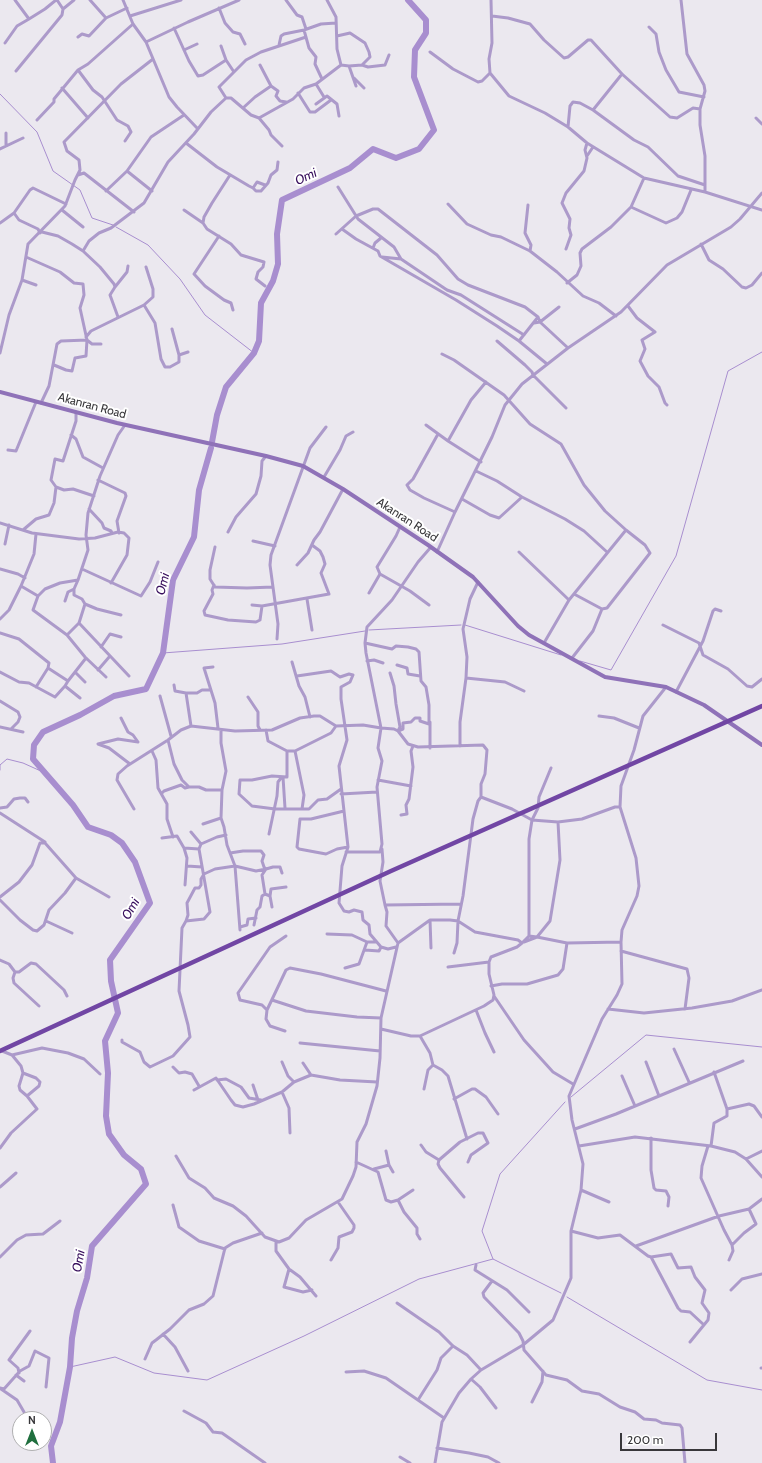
<!DOCTYPE html>
<html>
<head>
<meta charset="utf-8">
<style>
	body { margin:0 }
	#map { position:relative; width:762px; height:1463px; overflow:hidden; background:#ebe8ef; font-family:Cabin,sans-serif }
	canvas { display:block }
	.north { position:absolute; left:12px; top:1411px; width:40px; height:40px; box-sizing:border-box; background:#fff; border:1px solid #afafb0; border-radius:50%; rotate:0deg; font-size:11px; font-weight:700; line-height:16px; text-align:center; color:#38373a }
	.north::after { content:''; display:block; margin:auto; width:14px; height:18px; background:#206f3e; clip-path:polygon(50% 0,100% 100%,50% 72%,0 100%) }
	.scale { position:absolute; left:620px; top:1433px; width:97px; height:18px; box-sizing:border-box; border:2px solid #38373a; border-top:0; padding-left:5px; font-size:12px; line-height:14px; white-space:nowrap; color:#38373a; -webkit-text-stroke:3px #fff; paint-order:stroke }
</style>
</head>
<body>
<div id="map">
<canvas width="762" height="1463"></canvas>
<div class="north">N</div>
<div class="scale">200 m</div>
</div>
<script>
const ctx = document.querySelector('canvas').getContext('2d');
ctx.lineJoin = 'round';
function poly(rows) {
  const path = new Path2D();
  for (const r of rows) {
    path.moveTo(r[0], r[1]);
    for (let i = 2; i < r.length; i += 2) path.lineTo(r[i], r[i + 1]);
  }
  return path;
}
function trace(path, color, width, dash) {
  ctx.strokeStyle = color;
  ctx.lineWidth = width;
  ctx.lineCap = dash ? 'butt' : 'round';
  ctx.setLineDash(dash || []);
  ctx.stroke(path);
}
function label(font, color, halo, rows, align = 'center') {
  ctx.font = font + ' Cabin,sans-serif';
  ctx.lineWidth = 4;
  ctx.setLineDash([]);
  ctx.textBaseline = 'middle';
  ctx.strokeStyle = halo;
  ctx.fillStyle = color;
  for (const [text, x, y, turn = 0] of rows) {
    ctx.save();
    ctx.translate(x, y);
    ctx.rotate((+turn || 0) * Math.PI / 180);
    ctx.textAlign = isNaN(turn) ? turn : align;
    if (halo) ctx.strokeText(text, 0, 0);
    ctx.fillText(text, 0, 0);
    ctx.restore();
  }
}
trace(poly([
	[0,94,37,132,53,171,80,190,92,218,113,225],
	[116,227,148,245,180,279,205,315,254,353],
	[465,625,561,655],
	[369,630,461,625],
	[163,653,282,644,365,631],
	[580,661,611,670,676,556,728,371,762,352],
	[0,770,0,765,7,759,23,763,43,772],
	[571,1097,646,1035,762,1047],
	[493,1259,482,1231,500,1174,565,1102],
	[567,1297,707,1380,762,1390],
	[70,1367,115,1357,154,1373,207,1380,304,1336,419,1279,493,1259,561,1293]
]), '#a88ecf', 1);
trace(poly([
	[212,442,217,415,226,387,254,353,259,341,261,303,273,281,278,264,277,234,282,200,350,168,373,149,396,158,419,149,434,130,414,77,415,50,426,33,426,20,408,0],
	[53,1463,51,1446,60,1422,70,1367,72,1338,77,1311,87,1278,92,1246,146,1184,141,1169,124,1155,109,1134,106,1116,108,1073,105,1041,118,1013,111,981,110,960,150,903,135,862,122,843,111,835,88,827,73,805,33,759,34,745,43,732,80,715,114,696,146,689,163,653,173,580,194,537,199,490,211,448]
]), '#a88ecf', 6);
trace(poly([
	[15,0,29,19,45,9,56,0],
	[57,0,63,9],
	[90,0,106,18],
	[123,0,133,24,146,42,169,97,177,107,197,128],
	[286,0,297,15,302,17,306,29],
	[327,0,336,17,337,49,341,65],
	[491,0,492,43,489,59,490,73,509,96,545,113,568,127,587,143,644,178,705,192,762,210],
	[681,0,687,54,704,85,705,91,700,109,700,125,705,156,705,192],
	[219,8,225,23,233,32,240,34,245,44],
	[130,16,181,0],
	[492,16,508,18,530,24,544,40,564,58,568,57,588,40,591,40,622,74,670,117,677,118,693,108,700,109],
	[649,27,656,34,659,52,666,70,679,92,704,97],
	[174,28,189,61,198,76,203,75,226,60,234,72],
	[304,30,309,48,316,57,315,64,322,79],
	[337,36,350,33,365,43,369,52,370,57,362,65,349,66],
	[78,37,82,34,89,36,106,18,127,8],
	[146,42,188,22,239,0],
	[5,43,17,26,29,19],
	[279,45,281,36,284,34,304,30,321,24,336,23],
	[221,46,226,60],
	[184,50,197,44],
	[430,52,453,69,478,82,482,81,490,73],
	[260,65,271,86,278,91,276,96,280,101,286,102],
	[362,65,368,67,385,65,389,55],
	[78,70,93,90,102,97,117,120,128,126,131,132,125,141],
	[16,71,62,15,63,9,74,0],
	[354,78,364,88],
	[316,84,324,97],
	[62,88,88,118],
	[298,93,310,112,315,112,331,100],
	[226,98,219,87,246,60,261,52,306,37],
	[316,104,327,96,337,104,339,116],
	[243,108,255,97,271,86],
	[593,110,622,74],
	[259,118,293,99,304,88,316,84,341,65,349,66,356,86],
	[756,118,762,124],
	[37,120,54,102,54,99,78,70,88,64,133,24],
	[568,127,570,106,573,102,580,103,593,110,634,140,648,147,678,176,705,185],
	[186,143,217,167,249,186,253,188,257,182,265,185],
	[6,146,6,133],
	[0,149,23,138],
	[587,156,593,147],
	[127,171,151,137,184,115],
	[78,175,84,173,134,212],
	[338,187,358,219,394,247,401,259,447,290,461,295,524,335],
	[253,188,256,191,261,191,268,183,271,175,277,170,278,162],
	[106,191,127,171,152,191],
	[448,204,467,224,491,235,501,237,530,251,557,272,583,296,599,303,616,316],
	[528,205,525,233,531,245,530,251],
	[631,207,666,223,677,218,682,212,691,190],
	[62,210,83,227],
	[184,210,203,223,207,229,231,244,241,255,264,262,263,267,258,272,256,279,265,286],
	[14,213,19,220,38,229,40,233],
	[0,223,14,213,30,190,33,188,66,204],
	[203,223,204,217,212,203,230,175],
	[342,229,356,239,378,251,380,256,456,300,497,326,519,341,547,364],
	[42,232,58,236,72,244,83,251,100,267,114,284,115,287,110,295,118,317],
	[336,234,356,216,373,209,378,209,437,255,458,279,468,285,525,307,538,317,540,322,568,348],
	[219,236,194,274,205,286,224,300,231,303,233,310],
	[701,244,709,260,723,269,742,287,746,288,752,285,762,273],
	[373,248,375,243,381,238],
	[566,249,571,235,569,228,570,219,562,203,566,193,584,171,587,158,585,150,587,143],
	[83,251,89,241,99,233,111,228,144,203,168,162,194,134,211,112,226,98,231,98,251,115,259,118,269,130,271,135,282,146],
	[26,257,60,272,74,283,83,284,84,295,80,308,87,340,92,344,101,344],
	[382,257,401,259],
	[22,280,36,285],
	[567,283,577,275,581,266,580,253,582,249,611,227,631,207,644,178],
	[115,287,127,272,128,266],
	[144,305,155,323,161,359,165,367,170,367,179,362,179,355,172,329],
	[628,306,637,318,655,332,642,340,645,349,640,361,648,376,659,387,665,403,667,405],
	[534,323,540,322,559,307],
	[86,337,91,331,144,305,153,297,153,289,146,267],
	[497,341,525,365,532,372,533,375,566,408],
	[519,341,538,317],
	[0,353,9,315,22,280,28,244,65,206,75,180,80,170,79,160,67,151,64,142,121,84,153,59],
	[442,354,454,360,504,395,530,424,561,444,584,485,605,511,626,530,569,600,544,643],
	[179,355,188,352],
	[41,403,49,386,57,344,61,341,87,340,86,356,75,358,72,371,66,370,54,365],
	[76,412,76,421,63,461,55,459,51,480,56,487,64,490,73,489,94,496],
	[426,425,448,441],
	[438,434,413,479,407,485,410,490,424,498,455,512],
	[71,435,76,439,83,457,103,468],
	[8,450,16,451,36,402],
	[481,462,448,441,471,400,486,382],
	[476,471,497,481,522,497,565,519,584,531,607,552],
	[324,477,340,450,346,436,353,432],
	[98,480,125,493,126,496,117,521,119,533],
	[462,499,490,515,499,518,522,497],
	[89,509,102,523,104,528,111,531,112,533],
	[0,523,32,533,79,539,95,538,118,532,124,533,129,538,127,555,111,583],
	[23,530,36,519,49,515,54,503,56,487],
	[228,532,236,517,256,494,261,476,262,461,266,456],
	[36,534,34,554,21,586,38,596,33,610,67,635,85,657,106,677],
	[253,541,275,546],
	[5,544,9,525],
	[215,547,210,570,210,579,215,587,247,588,273,587],
	[437,552,455,512,492,437,505,405,522,384,568,348,621,312,667,265,731,227,740,219,762,193],
	[519,552,569,600],
	[297,565,308,553,314,540,320,532,343,489],
	[0,569,18,574,25,578],
	[82,569,141,596,150,582,158,562],
	[380,574,410,591,429,605],
	[214,585,212,590,213,594,204,611,205,615,228,620,256,622,260,620,262,606],
	[369,593,380,574,377,567,396,536,400,527],
	[574,594,602,609,607,608,650,553,645,545,626,530],
	[38,596,45,589,60,583,78,580,88,550,86,535,88,513,100,476,118,435,125,425],
	[307,599,312,630],
	[65,601,68,592,74,589],
	[85,604,97,609,121,615],
	[252,605,262,606,329,594,321,573,325,564,323,557,320,551,312,545],
	[0,619,9,610,21,586],
	[79,623,129,676],
	[663,625,699,643,703,655,728,669,747,686,752,687,762,679],
	[0,633,19,639,49,663,48,668,68,681,65,686,80,698],
	[67,635,79,623,85,604,82,599,74,595,74,589,78,580],
	[277,639,278,624,270,565,271,555,310,448,326,427],
	[365,643,392,649,396,646,408,647,416,649,419,652,421,681,426,687,429,705,429,724,420,721,420,718,415,718,411,722,403,723,403,729,398,731],
	[101,647,110,634,121,637],
	[572,658,593,631,602,609],
	[367,661,374,660,383,663],
	[292,662,299,686,305,697,310,717],
	[397,665,407,668,408,674,420,676],
	[213,667,204,668,215,703,218,728],
	[98,670,110,656],
	[0,672,19,682,29,683,55,697,65,686],
	[75,672,85,682],
	[390,673,394,686,396,704,400,727,398,731],
	[297,676,331,671,340,677,349,674,353,675,350,682,341,687,341,699,347,740,339,766,348,847,342,866,339,903,344,911,349,912,354,910,362,912,363,920,369,925,370,934,381,947,388,949,396,947],
	[466,678,505,682,524,691],
	[68,681,86,658],
	[174,685,175,691,186,693,191,726],
	[36,687,48,668],
	[676,692,703,641,713,611,715,609,721,611],
	[186,693,197,693,202,690,210,690],
	[160,696,171,736],
	[248,697,258,712,258,726,260,730],
	[0,701,18,712,20,717,18,722,11,729],
	[599,716,614,718,639,728],
	[121,718,128,732,133,735,138,742,118,739,98,744,109,748,130,764],
	[0,727,23,732],
	[266,730,268,741,287,751,295,751,331,733,336,726],
	[168,740,174,764,182,780,189,787,199,787,206,790,222,790],
	[460,746,460,722,466,678,467,657,463,629,470,599,478,582],
	[430,748,430,722],
	[152,751,156,760,158,788,167,804,167,819,173,837],
	[287,751,287,777,272,776,252,780,240,780,239,794,252,806,275,809,309,809,318,800,327,799,341,789],
	[295,751,304,795,302,809],
	[283,777,285,808],
	[378,780,411,786],
	[162,793,164,791,181,785,185,788,189,787],
	[341,794,377,792],
	[0,808,7,807,14,799,20,798,25,798,28,802],
	[134,809,117,780,118,774,127,766,168,740,181,730,191,726,235,731,272,730,300,718,314,716,320,716,336,726,363,725,381,728,394,729,398,731,408,744,418,747,483,745,487,750,485,774,481,784,481,797,512,809,532,820,558,822,582,819,615,807,620,807],
	[344,811,311,819,300,819,297,847,299,849,326,854,337,849,348,847],
	[0,813,45,842],
	[401,815,407,814,406,805,409,799,413,767,411,751,413,746],
	[203,824,221,818],
	[191,832,201,844],
	[269,834,277,796,278,782,281,778],
	[162,838,177,836,184,848,187,858,185,885],
	[184,848,199,849],
	[382,849,383,862,380,881,385,905],
	[346,852,380,852,382,844,377,787,382,761,378,748,381,728,366,653,365,643,367,627,392,600,418,562,431,547],
	[230,853,243,851,261,851,264,855,262,861,264,867,266,869,273,867,280,867,282,873],
	[187,866,202,867],
	[265,894,262,875,266,869],
	[0,897,19,882,32,865,40,843,45,843,76,878,109,897],
	[0,900,20,920,33,930,37,931,44,925,49,910,65,893,76,878],
	[272,907,270,896,271,889,286,887],
	[430,920,431,948],
	[46,921,72,933],
	[186,921,188,915,187,903,195,888,199,888,201,885,201,879,204,874,215,869,235,866,227,845,224,827,221,818,222,790,226,771,221,743,221,730],
	[254,925,257,910,260,907,262,896,265,894,270,896],
	[240,927,247,925,248,919,256,918],
	[240,930,235,866,256,871,266,869],
	[327,934,352,935,367,942,376,942],
	[529,936,537,937,550,921,560,860,558,822],
	[524,942,537,937,567,943],
	[398,943,386,926,387,912,385,905,461,904],
	[522,943,529,936,529,839,532,820,538,808,539,797,551,768],
	[365,950,379,951,381,947],
	[621,951,687,969,689,978,685,1009],
	[454,953,457,943,458,921,463,896,473,819,478,801,481,797],
	[0,960,9,964,15,972,13,978,14,983,39,1006],
	[448,967,489,962],
	[345,968,359,964,367,942],
	[15,972,19,972,31,963,36,964,64,990,67,996],
	[491,986,502,984,527,984,558,975,563,969,567,943,621,942],
	[494,996,524,1040,553,1072,573,1084],
	[272,1000,306,1011,357,1017,381,1018],
	[608,1009,644,1013,692,1008,732,1001,762,990],
	[267,1010,262,1005,240,1000,238,993,270,947,286,936],
	[476,1010,485,1033,494,1052],
	[285,1031,270,1026,266,1019,267,1010,286,970,290,968,321,974,386,991],
	[420,1036,430,1053,433,1065,442,1070,448,1076,467,1139],
	[122,1040,122,1042,140,1052,144,1062,150,1067,173,1056,190,1037,188,1025,179,991,182,928,186,921,204,919,210,912,199,849,201,844,217,837,226,835],
	[300,1043,380,1051],
	[674,1049,689,1082],
	[2,1051,12,1055,21,1066,23,1073,19,1086,20,1090,27,1096],
	[12,1055,42,1048,68,1053,84,1059,100,1074],
	[282,1062,288,1076,294,1082],
	[646,1062,659,1096],
	[303,1063,311,1075,340,1080,377,1082],
	[173,1067,179,1073,185,1072,192,1074,199,1086],
	[622,1076,635,1106],
	[217,1080,226,1079,241,1087,249,1098,261,1100],
	[253,1085,258,1100],
	[424,1089,428,1070,433,1065],
	[194,1090,216,1078,231,1100,235,1105,243,1107,254,1104,282,1092,294,1082,311,1075],
	[282,1092,289,1108,290,1133],
	[454,1099,472,1089,475,1089,486,1097,498,1114],
	[727,1109,749,1104,754,1106,762,1117],
	[575,1129,616,1114,743,1061],
	[651,1138,651,1170,654,1188,656,1190,666,1191,669,1197,668,1206],
	[421,1145,426,1152,439,1160,460,1142,478,1133,483,1133,488,1143,471,1155,468,1162],
	[579,1146,635,1137,711,1146,735,1152,746,1159,762,1177],
	[708,1146,702,1166,701,1178,724,1230,732,1245,733,1251,729,1260],
	[711,1146,714,1123,727,1116,727,1109,714,1072],
	[0,1148,11,1133,37,1109,27,1096,39,1086,40,1082,36,1078,23,1073],
	[386,1151,389,1165],
	[176,1156,189,1178,205,1188,214,1198,233,1206,246,1216,265,1237,279,1242,289,1238,306,1220,342,1199,353,1176,356,1167,357,1142,366,1124,377,1086,380,1058,381,1018,398,943,430,920,450,920,458,921,475,932,518,940,522,943,517,947,491,957,489,962,489,974,494,995,493,1000,484,1006,420,1036,411,1036,381,1029],
	[746,1159,762,1151],
	[439,1160,438,1164,440,1168,464,1197],
	[356,1162,378,1172,386,1200,391,1202,398,1200,404,1212,417,1228,417,1234,420,1239],
	[374,1169,389,1165,393,1172],
	[0,1187,16,1173],
	[581,1190,609,1202],
	[398,1200,413,1190],
	[173,1205,179,1227,199,1241,225,1249],
	[571,1231,598,1238,620,1235,648,1256,651,1257,671,1254,678,1268,691,1267,695,1277,705,1290,702,1303,709,1313,708,1320,690,1342],
	[276,1242,276,1251,289,1269,300,1277,316,1296],
	[732,1245,744,1233,756,1224,749,1209],
	[636,1246,719,1216,749,1209,762,1199],
	[0,1257,17,1240,26,1235,43,1234,60,1221],
	[651,1257,678,1308,681,1311,690,1312,704,1325],
	[331,1260,338,1248,339,1237,352,1232,354,1228,354,1225,338,1202],
	[476,1265,475,1270,507,1290,529,1312],
	[289,1269,284,1287,303,1292,312,1290],
	[492,1281,483,1293,484,1297,519,1333,523,1341,524,1350,546,1375,567,1380,582,1391,599,1394,620,1407,635,1412,644,1419,656,1420,662,1423,680,1425,682,1428,685,1463],
	[731,1290,742,1279,762,1274],
	[397,1303,439,1332,453,1346,467,1355,481,1370],
	[163,1334,175,1347,188,1371],
	[145,1359,152,1343,156,1340,170,1329,189,1310,204,1304,213,1296,225,1248,233,1243,262,1233],
	[761,1368,762,1368],
	[346,1372,364,1371,386,1378,444,1418],
	[19,1373,18,1368,9,1360,30,1331],
	[16,1375,24,1381],
	[471,1379,480,1387,496,1408],
	[0,1388,4,1389,20,1371,29,1366,35,1351,49,1358,46,1387],
	[1,1389,17,1400,24,1412],
	[418,1400,437,1370,441,1358,453,1346],
	[532,1402,542,1382,543,1371],
	[184,1411,206,1423,213,1432,222,1433,265,1463],
	[437,1448,469,1453,488,1457,499,1463],
	[400,1457,410,1463],
	[435,1463,442,1422,459,1393,471,1379,481,1370,523,1345,553,1320,571,1278,571,1231,581,1190,583,1164,572,1120,569,1096,602,1019,617,995,622,984,621,942,622,930,637,896,639,886,636,858,620,807,621,786,634,750,643,716,666,687]
]), '#ac9aca', 3);
trace(poly([
	[0,392,117,423,266,456,303,466,343,489,428,545,473,577,518,626,529,635,605,677,666,687,704,705,762,745]
]), '#8f72b8', 4);
trace(poly([
	[0,1051,391,871,762,706]
]), '#7146a4', 4.5);
label('12px', '#38373a', '#fff', [
	["Akanran Road",92,406,15],
	["Akanran Road",407,520,33]
]);
label('italic 13px', '#380f5d', '#fff', [
	["Omi",306,177,-25],
	["Omi",163,584,-76],
	["Omi",131,909,-60],
	["Omi",79,1261,-80]
]);
</script>
</body>
</html>
